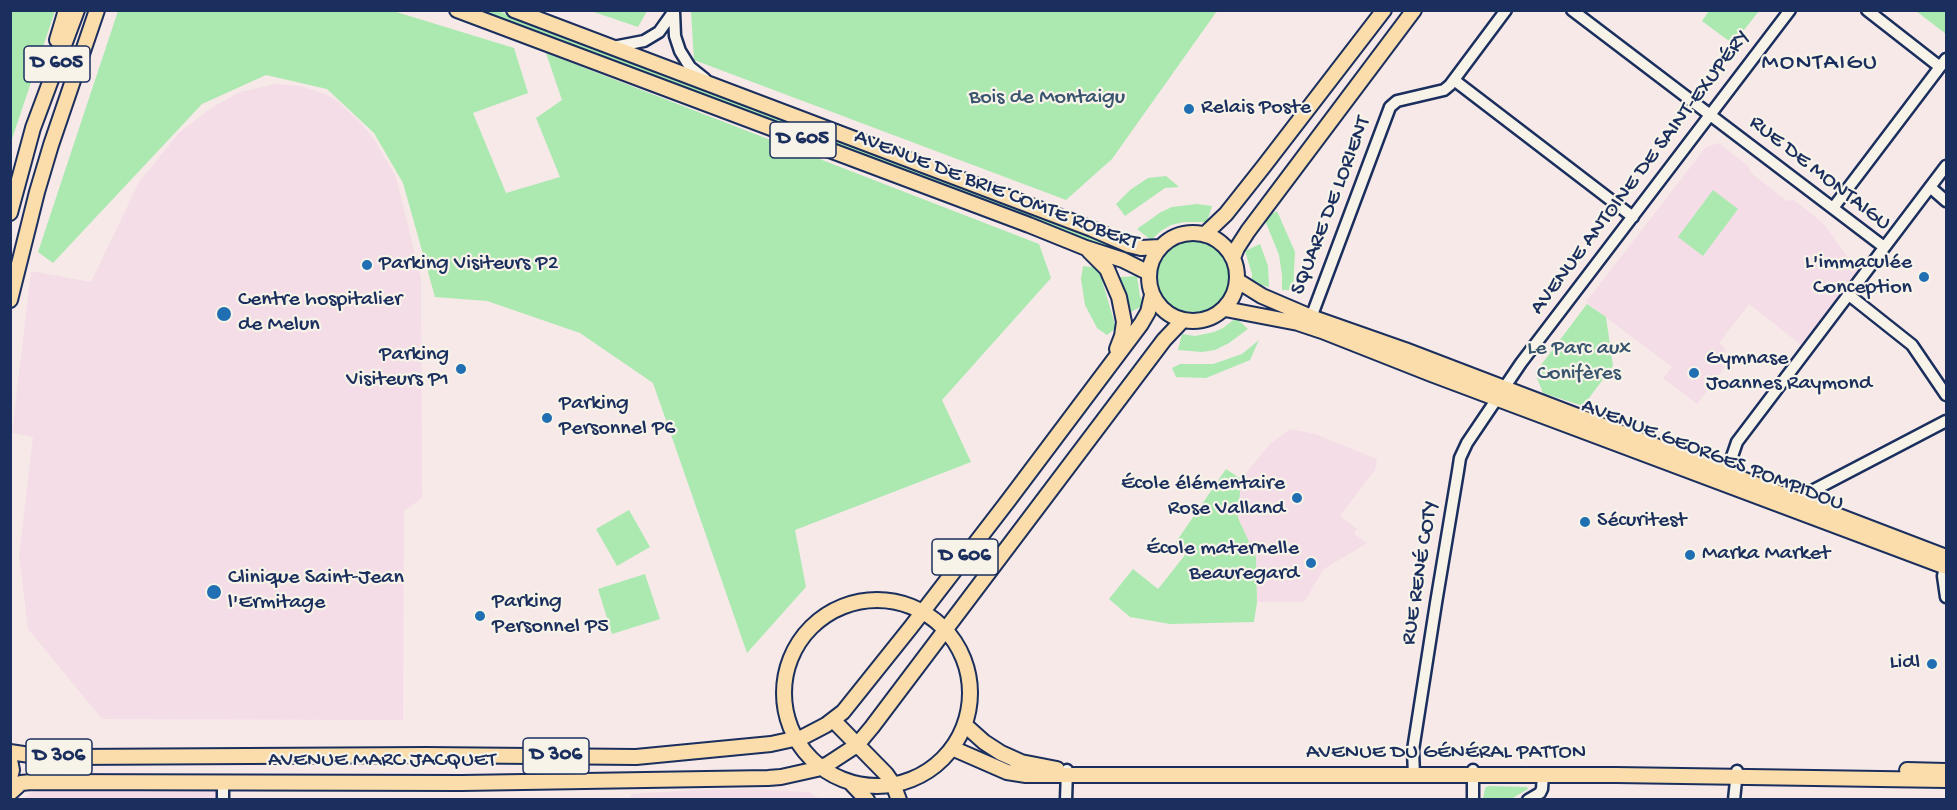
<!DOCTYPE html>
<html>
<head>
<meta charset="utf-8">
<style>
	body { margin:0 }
	#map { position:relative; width:1957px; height:810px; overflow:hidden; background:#f6e9e8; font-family:"Gochi Hand",sans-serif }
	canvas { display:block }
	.frame { position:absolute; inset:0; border:12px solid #1b2f5e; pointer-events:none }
</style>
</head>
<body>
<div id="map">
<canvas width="1957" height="810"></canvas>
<div class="frame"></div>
</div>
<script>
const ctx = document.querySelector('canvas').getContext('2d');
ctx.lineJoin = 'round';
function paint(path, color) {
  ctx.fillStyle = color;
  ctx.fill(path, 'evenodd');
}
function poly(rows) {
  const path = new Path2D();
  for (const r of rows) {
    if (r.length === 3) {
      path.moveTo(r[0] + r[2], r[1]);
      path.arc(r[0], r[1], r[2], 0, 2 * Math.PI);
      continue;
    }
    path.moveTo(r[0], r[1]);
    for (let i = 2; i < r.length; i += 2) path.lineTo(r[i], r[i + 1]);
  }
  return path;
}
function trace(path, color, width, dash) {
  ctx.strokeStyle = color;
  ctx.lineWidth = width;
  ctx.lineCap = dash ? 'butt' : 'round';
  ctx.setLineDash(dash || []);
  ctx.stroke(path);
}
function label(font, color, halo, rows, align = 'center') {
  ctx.font = font + ' "Gochi Hand",sans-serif';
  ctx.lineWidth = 4.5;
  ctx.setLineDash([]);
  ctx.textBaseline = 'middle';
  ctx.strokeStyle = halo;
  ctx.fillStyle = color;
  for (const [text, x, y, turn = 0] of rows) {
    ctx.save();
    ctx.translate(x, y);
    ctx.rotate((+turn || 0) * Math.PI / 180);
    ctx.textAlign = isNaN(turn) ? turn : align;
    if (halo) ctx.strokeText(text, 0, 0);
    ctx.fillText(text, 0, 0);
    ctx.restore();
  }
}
paint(poly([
	[276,84,300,86,323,93,336,100,358,120,374,139,396,177,421,277,422,498,404,511,403,720,102,719,28,629,19,556,33,437,12,433,31,271,91,282,139,182,179,133,211,108,240,92],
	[1719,143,1748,166,1751,173,1787,201,1794,200,1823,223,1858,271,1801,345,1749,304,1719,343,1726,349,1717,361,1725,367,1697,404,1663,378,1672,367,1586,302,1706,147],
	[1290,429,1315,434,1377,459,1375,470,1340,516,1357,529,1354,534,1367,543,1324,569,1304,602,1257,602,1256,557,1238,518,1241,479,1270,444],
	[222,788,222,799,22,800,30,793,43,790],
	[752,789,810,792,820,799,629,799,632,794,694,790]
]), '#f4dde7');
paint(poly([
	[11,10,55,11,11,142,10,11],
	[390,10,514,48,528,93,473,113,506,193,560,177,536,118,562,100,546,53,1039,244,1051,278,942,400,971,462,795,530,806,587,747,653,653,383,580,333,487,301,435,297,403,183,374,133,327,89,266,75,202,104,53,263,38,252,118,11],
	[468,11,498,11,1126,248,1123,256],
	[591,11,647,11,638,27],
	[691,11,691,10,1217,11,1112,159,1066,200,694,60],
	[1709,11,1709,10,1759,11,1733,44,1702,21],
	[1916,11,1946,11,1946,34],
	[1166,176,1179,187,1165,188,1125,216,1116,204,1130,190,1148,178],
	[1713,190,1738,209,1703,256,1678,237],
	[1197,204,1212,206,1207,222,1184,222,1171,225,1161,231,1151,240,1137,229,1161,212,1172,207],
	[1277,211,1295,252,1293,290,1282,290,1282,275,1279,255,1264,218],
	[1195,278,38],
	[1260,244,1268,266,1269,287,1252,283,1252,274,1245,251],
	[1083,266,1102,268,1102,280,1116,328,1107,335,1097,328,1085,305,1081,279],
	[1137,276,1140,296,1144,305,1129,313,1121,288,1120,277],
	[1587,304,1606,317,1613,366,1583,406,1543,393,1535,373],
	[1236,318,1248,329,1229,343,1215,350,1202,352,1178,350,1182,334,1195,336,1214,332,1223,328],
	[1259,340,1250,360,1206,378,1176,377,1172,368,1180,364,1213,364,1242,354],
	[1226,469,1241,479,1238,518,1256,557,1257,602,1254,622,1170,624,1130,617,1109,599,1133,569,1158,589,1185,555,1176,542],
	[629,510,650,547,617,566,596,529],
	[645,574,660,619,612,634,598,589],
	[1488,786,1527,787,1528,789,1511,799,1483,799,1485,788]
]), '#abe9b0');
const minor = poly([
	[1572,10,1884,247],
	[1867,10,1940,67],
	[674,12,675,36,680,51,690,67,705,79],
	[613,47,644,41,659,32,674,11],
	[1454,80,1633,217],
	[1930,187,1946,201],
	[1833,208,1946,59],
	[1849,295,1912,345,1946,395],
	[1309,323,1390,107,1397,101,1444,90,1450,85,1506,10],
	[1724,480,1737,442,1946,166],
	[1804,508,1812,491,1946,421],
	[1946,563,1943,576,1946,597],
	[1473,770,1473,800],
	[1414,775,1413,750,1436,603,1458,471,1460,458,1467,443,1521,363,1790,10],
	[223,800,223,782],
	[1066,800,1067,770],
	[1528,800,1540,793,1542,789,1543,775],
	[1734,800,1737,771]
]);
const major = poly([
	[457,10,1029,225,1086,248,1123,260,1149,273],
	[514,10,1092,229,1129,245,1141,248,1160,247],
	[57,40,66,10],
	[10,213,33,128,77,10],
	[1193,277,44],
	[1205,234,1226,214,1264,166,1384,10],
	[1089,251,1107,269,1119,297,1124,322,1122,336,1117,349],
	[1233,258,1237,248,1248,231,1414,10],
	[1238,281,1262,296,1311,317,1405,350,1946,557],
	[10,300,37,192,51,145,97,10],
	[1225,309,1298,323,1322,331,1431,374,1946,567],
	[877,693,93],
	[833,720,886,774,893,784,899,800],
	[965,725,984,742,1001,753,1021,762,1057,769],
	[952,748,1007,772,1026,775,1616,775,1946,780],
	[10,752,43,757,71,757,426,755,636,757,771,744,803,737,826,725,843,712,911,627,1008,501,1141,324,1148,312,1152,295],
	[10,760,12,770,10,778],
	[1907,770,1946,771],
	[850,782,867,800],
	[10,793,21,783,32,782,462,783,768,778,781,777,817,769,828,764,857,745,872,727,1164,340,1182,321]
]);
trace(minor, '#1b2f5e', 15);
trace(major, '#1b2f5e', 18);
trace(minor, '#f7f3e8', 10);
trace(major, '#faddab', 14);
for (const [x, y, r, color] of [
	[1189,109,6,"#1f6fb2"],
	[367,265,6,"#1f6fb2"],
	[1924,277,6,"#1f6fb2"],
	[224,314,8,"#1f6fb2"],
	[461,369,6,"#1f6fb2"],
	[1694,373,6,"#1f6fb2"],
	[547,418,6,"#1f6fb2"],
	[1297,498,6,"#1f6fb2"],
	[1585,522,6,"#1f6fb2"],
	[1690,555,6,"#1f6fb2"],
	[1311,563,6,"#1f6fb2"],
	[214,592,8,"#1f6fb2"],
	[480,616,6,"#1f6fb2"],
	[1932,664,6,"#1f6fb2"]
]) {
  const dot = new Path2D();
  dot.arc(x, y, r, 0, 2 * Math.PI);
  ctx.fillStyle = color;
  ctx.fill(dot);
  trace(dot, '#f7f3e8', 2);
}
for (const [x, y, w] of [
	[57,64,66],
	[803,140,66],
	[965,557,66],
	[556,756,66],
	[59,757,66]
]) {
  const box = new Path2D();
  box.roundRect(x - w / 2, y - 18, w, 36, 4.5);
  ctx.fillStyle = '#f7f3e8';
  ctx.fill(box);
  trace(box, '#1b2f5e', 1.5);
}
label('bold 21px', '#1b2f5e', null, [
	["D 605",57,64],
	["D 605",803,140],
	["D 606",965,557],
	["D 306",556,756],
	["D 306",59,757]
]);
label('22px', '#38546e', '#f7f3e8', [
	["Bois de Montaigu",1047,99],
	["Le Parc aux",1579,350],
	["Conifères",1579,375]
]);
label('22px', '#1b2f5e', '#f7f3e8', [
	["Relais Poste",1201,109],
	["L'immaculée",1912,264,"right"],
	["Conception",1912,289,"right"],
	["Parking Visiteurs P2",379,265],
	["Centre hospitalier",238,301],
	["de Melun",238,326],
	["Parking",449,356,"right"],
	["Visiteurs P1",449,381,"right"],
	["Gymnase",1706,360],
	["Joannes Raymond",1706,385],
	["Parking",559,405],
	["Personnel P6",559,430],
	["École élémentaire",1285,485,"right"],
	["Rose Valland",1285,510,"right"],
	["Sécuritest",1597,522],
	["École maternelle",1299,550,"right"],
	["Beauregard",1299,575,"right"],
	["Marka Market",1702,555],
	["Clinique Saint-Jean",228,579],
	["l'Ermitage",228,604],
	["Parking",492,603],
	["Personnel P5",492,628],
	["Lidl",1920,664,"right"]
], 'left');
label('22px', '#1b2f5e', '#f7f3e8', [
	["AVENUE ANTOINE DE SAINT-EXUPÉRY",1641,173,-53],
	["RUE DE MONTAIGU",1819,174,38],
	["AVENUE DE BRIE COMTE ROBERT",996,191,21],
	["SQUARE DE LORIENT",1332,206,-69],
	["AVENUE GEORGES POMPIDOU",1712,456,21],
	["RUE RENÉ COTY",1421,573,-81],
	["AVENUE DU GÉNÉRAL PATTON",1446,754],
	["AVENUE MARC JACQUET",382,762]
]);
ctx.letterSpacing = '1.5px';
label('24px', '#1b2f5e', '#f7f3e8', [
	["MONTAIGU",1820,64]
]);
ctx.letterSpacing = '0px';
</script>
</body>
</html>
